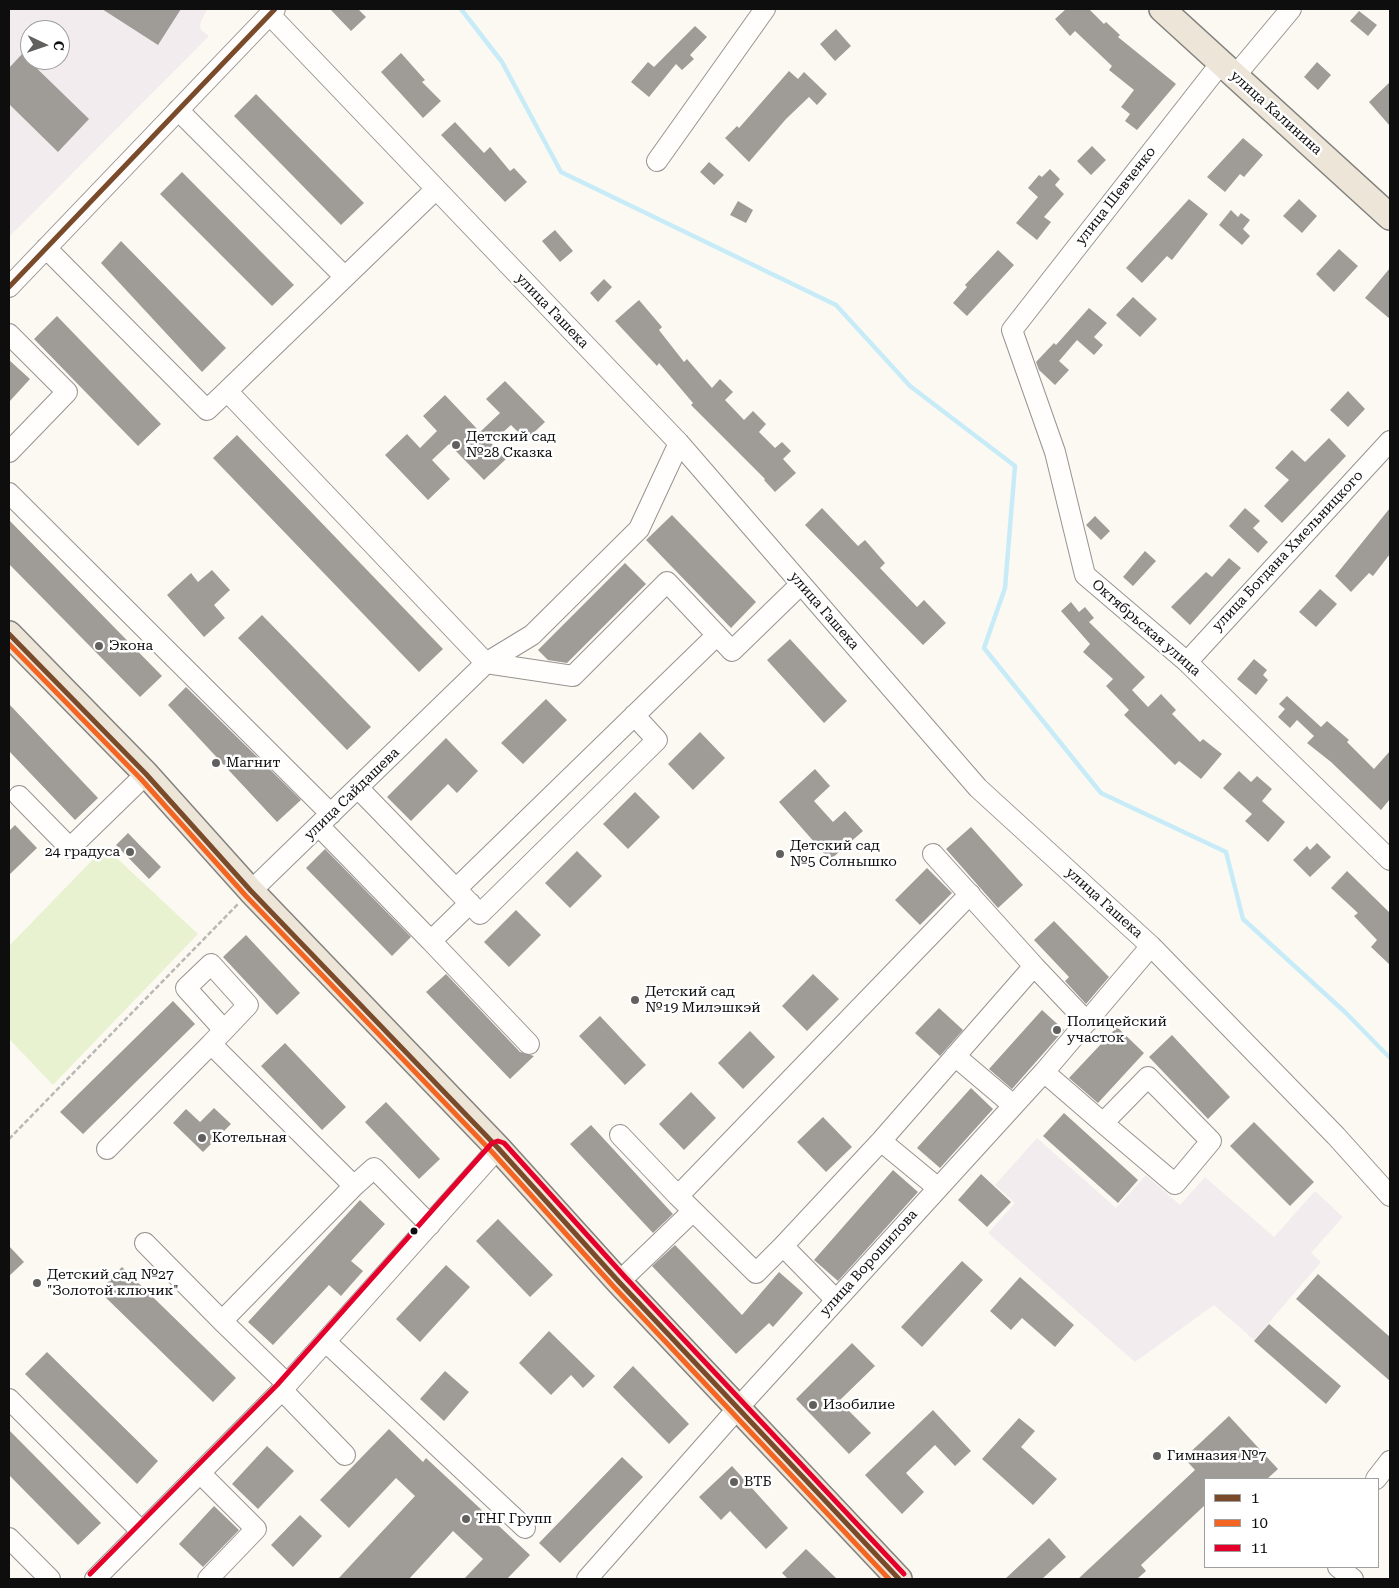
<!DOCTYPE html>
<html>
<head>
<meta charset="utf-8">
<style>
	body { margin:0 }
	#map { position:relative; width:1399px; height:1588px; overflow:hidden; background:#fcf9f2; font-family:"Roboto Serif",serif }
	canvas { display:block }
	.frame { position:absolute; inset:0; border:10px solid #0e0e0e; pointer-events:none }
	.legend { position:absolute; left:1204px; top:1478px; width:175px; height:90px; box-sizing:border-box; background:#fff; border:1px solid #9f9f9f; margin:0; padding:6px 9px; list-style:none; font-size:15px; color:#0e0e0e }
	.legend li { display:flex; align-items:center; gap:10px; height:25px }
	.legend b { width:25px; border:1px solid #9f9f9f }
	.north { position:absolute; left:20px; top:20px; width:50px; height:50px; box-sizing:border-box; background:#fff; border:1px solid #9f9f9f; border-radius:50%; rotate:93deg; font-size:14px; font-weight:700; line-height:20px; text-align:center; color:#0e0e0e }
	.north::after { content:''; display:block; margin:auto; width:18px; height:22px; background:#61605e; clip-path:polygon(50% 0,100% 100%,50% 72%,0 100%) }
</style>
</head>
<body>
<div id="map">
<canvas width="1399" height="1588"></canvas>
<div class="frame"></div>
<ul class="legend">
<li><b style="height:6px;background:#7a4b2a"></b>1</li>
<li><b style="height:6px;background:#f26522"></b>10</li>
<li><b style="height:6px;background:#e4002b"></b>11</li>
</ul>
<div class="north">С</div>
</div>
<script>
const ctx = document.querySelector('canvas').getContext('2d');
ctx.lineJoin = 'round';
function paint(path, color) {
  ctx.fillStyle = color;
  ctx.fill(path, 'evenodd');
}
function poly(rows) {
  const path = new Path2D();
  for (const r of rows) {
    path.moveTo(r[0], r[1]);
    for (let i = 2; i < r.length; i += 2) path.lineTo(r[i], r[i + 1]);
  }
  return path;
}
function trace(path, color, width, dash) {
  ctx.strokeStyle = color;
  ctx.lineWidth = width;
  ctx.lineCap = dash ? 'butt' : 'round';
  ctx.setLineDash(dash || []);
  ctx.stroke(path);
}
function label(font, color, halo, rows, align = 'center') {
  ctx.font = font + ' "Roboto Serif",serif';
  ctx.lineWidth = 5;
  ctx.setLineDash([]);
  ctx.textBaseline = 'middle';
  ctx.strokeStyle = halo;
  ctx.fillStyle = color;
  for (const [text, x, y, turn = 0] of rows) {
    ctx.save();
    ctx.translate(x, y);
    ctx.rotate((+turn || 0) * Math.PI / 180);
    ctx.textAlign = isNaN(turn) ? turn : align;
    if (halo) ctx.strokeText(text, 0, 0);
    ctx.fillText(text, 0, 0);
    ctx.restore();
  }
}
paint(poly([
	[9,9,207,9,200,24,201,30,209,36,9,237],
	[30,30,60,30,60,60,30,60],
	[1037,1138,1116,1208,1146,1175,1180,1205,1205,1177,1274,1237,1315,1191,1343,1217,1311,1253,1321,1262,1254,1340,1214,1305,1135,1362,988,1233,1015,1203,995,1185]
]), '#f3ecef');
paint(poly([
	[105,847,198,934,53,1085,9,1039,9,946]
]), '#e8f2d1');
trace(poly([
	[461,9,502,62,561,172,836,305,910,386,1015,466,1005,588,984,648,1101,793,1226,852,1243,919,1346,1013,1390,1058]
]), '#c7ecf8', 4.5);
paint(poly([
	[102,9,181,9,158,45],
	[330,9,358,9,366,17,351,31],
	[1066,9,1089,9,1104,24,1106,22,1120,35,1118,37,1176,84,1137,130,1125,121,1130,114,1121,107,1134,90,1109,70,1112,66,1075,31,1070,36,1055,19],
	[1359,11,1377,25,1368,36,1350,21],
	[695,26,707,37,690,55,694,59,682,70,676,64,649,97,631,82,648,62,654,67],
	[836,29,851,46,835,61,820,44],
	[401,53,425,80,422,82,441,101,423,118,381,72],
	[22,54,89,119,58,152,9,104,9,68],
	[1317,62,1331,75,1318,90,1304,77],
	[789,71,798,79,804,72,827,94,817,105,809,97,786,119,749,162,725,138,737,126,739,128],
	[1390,82,1390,126,1369,102],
	[256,94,364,203,341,225,234,116],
	[455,122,484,153,490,147,510,171,514,168,527,182,505,202,441,135],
	[1243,138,1263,155,1244,177,1240,174,1225,192,1207,177],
	[1092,146,1106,160,1091,175,1077,161],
	[709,162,724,175,714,185,700,172],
	[1050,169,1060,179,1055,185,1064,194,1044,217,1051,222,1037,240,1016,223,1038,197,1028,188,1039,175,1042,177],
	[182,172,294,285,272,306,160,194],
	[1189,199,1208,214,1172,260,1167,256,1142,283,1126,268],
	[1299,199,1317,216,1302,233,1283,216],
	[738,201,753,210,746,223,730,215],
	[1231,210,1238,217,1241,213,1250,220,1243,229,1250,236,1242,245,1219,225],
	[555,230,573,251,560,262,542,241],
	[121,241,226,348,202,372,101,263],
	[1339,249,1358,266,1334,292,1316,274],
	[998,250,1014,265,967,316,953,303,967,287,965,285],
	[1390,268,1390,319,1365,298],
	[604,279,612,287,598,302,590,293],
	[1133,297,1157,319,1140,337,1116,315],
	[639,300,662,327,659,330,684,362,687,359,712,388,720,379,733,392,725,400,744,420,753,411,766,424,759,432,775,448,782,442,791,451,783,459,796,473,775,492,764,480,765,479,691,405,693,403,659,363,657,366,615,321],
	[1089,308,1107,323,1094,337,1103,345,1094,355,1077,340,1059,361,1069,370,1055,385,1039,370,1036,362,1054,343,1056,345],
	[57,316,161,424,138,446,34,339],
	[9,360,30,379,9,402],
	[505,381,545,422,526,440,511,425,491,443,506,459,484,480,449,444,432,460,450,479,428,500,385,455,407,434,420,448,437,431,423,416,445,395,480,432,500,413,486,399],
	[1348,391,1365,409,1348,427,1330,410],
	[237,435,443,649,419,672,213,458],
	[1329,438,1346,456,1282,523,1264,506,1289,480,1275,468,1292,450,1305,462],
	[822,508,858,546,865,540,885,563,880,568,917,607,924,600,946,623,923,645,805,525],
	[1245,508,1260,521,1253,528,1268,542,1258,553,1229,526],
	[1390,508,1390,554,1373,576,1369,573,1351,592,1335,576],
	[672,515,756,602,731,628,646,540],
	[1095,516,1110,531,1101,540,1086,525],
	[9,520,162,676,140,697,9,564],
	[1145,551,1156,561,1133,586,1123,577],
	[1229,558,1241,568,1190,625,1171,607,1206,572,1212,577],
	[625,563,646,584,567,663,548,660,538,650],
	[212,570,230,590,214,605,225,618,204,637,167,595,191,573,198,582],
	[1320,589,1337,604,1316,627,1299,612],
	[1071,602,1079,612,1085,607,1094,618,1089,622,1145,677,1132,690,1148,707,1161,694,1176,710,1172,714,1200,742,1203,739,1222,754,1201,779,1179,761,1175,765,1124,715,1129,710,1106,686,1113,679,1083,652,1090,644,1061,611],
	[262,615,371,727,347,750,238,638],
	[790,639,847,701,824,723,767,660],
	[1254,659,1267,670,1263,675,1268,680,1256,695,1237,679],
	[186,687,301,800,277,822,168,705],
	[1287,696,1321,727,1327,721,1349,740,1347,742,1374,769,1390,751,1390,799,1381,810,1331,762,1307,743,1314,736,1297,720,1290,728,1278,717,1285,709,1279,704],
	[546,699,567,720,523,764,501,743],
	[9,704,98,798,75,820,9,751],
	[700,732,725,758,693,790,668,764],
	[446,738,478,771,457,793,448,784,411,821,387,797],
	[815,769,830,786,814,801,833,822,845,811,863,831,830,860,779,802],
	[1239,771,1251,782,1257,776,1272,789,1262,801,1285,822,1268,842,1245,821,1252,814,1223,788],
	[635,792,660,817,628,849,603,824],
	[15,825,37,848,9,875,9,831],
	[971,827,1023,885,998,908,946,849],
	[128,833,161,867,149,879,116,845],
	[1317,843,1331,857,1310,877,1293,860,1307,846,1310,850],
	[325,849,411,937,392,956,306,868],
	[577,851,602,876,570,908,545,883],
	[927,868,952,893,920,925,895,900],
	[1347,871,1390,913,1390,965,1371,947,1377,940,1354,916,1358,913,1331,888],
	[516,910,541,935,509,967,484,942],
	[1054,921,1109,977,1086,1004,1065,981,1069,977,1034,940],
	[246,935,300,993,277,1015,223,957],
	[446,974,520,1052,534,1056,510,1079,426,992],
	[813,974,839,999,807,1031,782,1006],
	[173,1001,195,1024,83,1134,60,1112],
	[939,1008,963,1030,940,1056,915,1033],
	[1042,1010,1064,1030,1012,1089,989,1069],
	[600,1016,646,1065,625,1085,579,1036],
	[1117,1027,1144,1053,1098,1103,1069,1078],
	[750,1031,775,1057,743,1089,718,1063],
	[1172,1035,1230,1097,1208,1119,1149,1057],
	[285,1043,346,1107,322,1130,261,1066],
	[971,1088,993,1109,940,1168,917,1148],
	[691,1092,716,1118,684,1150,659,1124],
	[386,1102,440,1159,419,1179,365,1122],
	[214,1108,231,1124,203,1152,173,1123,186,1109,200,1122],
	[1064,1113,1138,1180,1118,1203,1043,1136],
	[823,1117,852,1147,826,1172,797,1142],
	[1254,1122,1314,1182,1290,1206,1230,1146],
	[591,1125,673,1214,653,1233,570,1144],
	[893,1170,918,1192,838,1281,814,1260],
	[981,1174,1011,1202,987,1227,958,1200],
	[360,1200,385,1224,351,1261,363,1271,341,1296,329,1285,273,1345,248,1322],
	[498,1219,553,1275,530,1297,476,1241],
	[675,1245,742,1315,779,1272,803,1293,773,1327,769,1323,736,1354,652,1266],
	[9,1246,24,1262,9,1276],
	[962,1261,983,1280,922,1347,901,1327],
	[446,1265,470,1287,420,1342,396,1319],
	[122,1267,236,1378,213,1402,99,1291],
	[1318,1274,1390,1337,1390,1381,1296,1299],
	[1020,1277,1074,1325,1055,1347,1022,1318,1011,1330,990,1311],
	[1269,1324,1341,1386,1326,1404,1254,1341],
	[549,1331,595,1376,583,1388,571,1375,551,1395,519,1363],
	[852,1343,875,1366,839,1401,871,1433,849,1454,796,1399],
	[47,1352,158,1461,137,1484,25,1374],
	[633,1366,689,1424,669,1444,613,1387],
	[445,1371,469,1392,444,1421,420,1399],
	[933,1410,971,1451,955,1466,935,1445,906,1473,924,1492,902,1514,865,1475],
	[1229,1416,1278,1469,1267,1479,1205,1479,1205,1505,1141,1565,1146,1571,1137,1579,1078,1579,1195,1470,1184,1458],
	[1019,1418,1035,1431,1021,1447,1057,1479,1033,1505,982,1459],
	[389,1429,423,1462,426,1458,530,1555,507,1579,464,1579,483,1559,453,1531,409,1579,338,1579,415,1496,396,1478,349,1528,320,1500],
	[9,1430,101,1523,78,1545,9,1475],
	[267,1446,294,1471,258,1509,232,1484],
	[622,1457,643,1477,560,1563,539,1543],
	[732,1466,788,1528,766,1549,730,1511,721,1520,699,1497],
	[214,1506,239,1530,203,1567,179,1544],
	[300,1515,322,1536,293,1567,271,1545],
	[1049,1538,1066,1557,1042,1579,1005,1579],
	[806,1549,837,1579,788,1579,782,1573]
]), '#9f9c98');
const minor = poly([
	[270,15,679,443,978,788,1151,946,1336,1136,1390,1196],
	[1221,63,1012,330,1055,452,1085,575,1187,662,1390,860],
	[1235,76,1291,9],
	[178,110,345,277],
	[657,161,765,9],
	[435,190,227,391,486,663,573,676,667,582,732,651,801,584],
	[46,248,207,410,227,391],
	[9,287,275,9],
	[9,334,67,392,9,452],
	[9,493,331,814],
	[1187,662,1390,441],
	[358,788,456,889,717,635],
	[19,796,70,848,146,774],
	[319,826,431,941,470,903],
	[456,889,480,914,657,740,634,715],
	[251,891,486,663,532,635,639,529,679,443],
	[431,941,529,1044],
	[1034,966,1087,1022],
	[224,1030,186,988,211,964,248,1005,211,1044,354,1186],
	[955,1056,1013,1105],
	[1044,1072,1103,1123,1175,1184,1211,1141,1148,1077,1103,1123],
	[620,1135,678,1196,756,1273,783,1246],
	[881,1141,938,1188],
	[107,1149,211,1044],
	[678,1196,970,894],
	[145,1243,222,1321],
	[619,1282,693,1211],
	[836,1300,783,1246,881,1141,1034,966,933,854],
	[326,1342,525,1528],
	[287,1384,222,1321,354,1186,374,1168,430,1225],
	[282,1390,345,1455],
	[9,1399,141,1531],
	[201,1474,256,1529,208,1579],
	[1376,1479,1390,1461],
	[9,1538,50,1579],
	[1338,1567,1353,1579],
	[95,1579,282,1390,498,1148],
	[587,1579,738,1408,1044,1072,1151,946]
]);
const major = poly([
	[1162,9,1390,217],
	[9,634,146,774,251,891,498,1148,619,1282,899,1579]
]);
trace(minor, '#959491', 22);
trace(major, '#82817e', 28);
trace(poly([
	[9,1139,238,904]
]), '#b8b8b6', 2.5, [5, 2.5]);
trace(minor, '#fffefd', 20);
trace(major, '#ede5d8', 25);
trace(poly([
	[9,287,275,9],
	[9,634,146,774,251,891,498,1148,619,1282,899,1579]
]), '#7a4b2a', 5);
trace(poly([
	[9,644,141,779,246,896,493,1153,614,1287,889,1579]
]), '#f26522', 5);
trace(poly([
	[90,1574,277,1385,492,1143,498,1141,504,1143,625,1277,904,1574]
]), '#e4002b', 5);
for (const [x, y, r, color] of [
	[456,445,5,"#61605e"],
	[99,646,5,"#61605e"],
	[216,763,5,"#61605e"],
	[130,852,5,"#61605e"],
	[780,854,5,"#61605e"],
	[635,1000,5,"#61605e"],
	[1057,1030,5,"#61605e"],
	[202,1138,5,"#61605e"],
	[414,1231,4.5,"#0e0e0e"],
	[37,1283,5,"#61605e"],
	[813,1405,5,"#61605e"],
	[1157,1456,5,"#61605e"],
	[734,1482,5,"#61605e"],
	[466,1519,5,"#61605e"]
]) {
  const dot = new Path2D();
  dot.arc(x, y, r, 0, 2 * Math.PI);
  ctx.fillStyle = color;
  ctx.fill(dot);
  trace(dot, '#fff', 2);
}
label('14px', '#0e0e0e', '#fff', [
	["улица Калинина",1276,113,42],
	["улица Шевченко",1116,196,-52],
	["улица Гашека",552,311,46],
	["улица Богдана Хмельницкого",1288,551,-47],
	["улица Гашека",824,611,49],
	["Октябрьская улица",1146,628,41],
	["улица Сайдашева",352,794,-44],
	["улица Гашека",1104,903,42],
	["улица Ворошилова",869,1263,-48]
]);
label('14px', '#0e0e0e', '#fff', [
	["Детский сад",466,437],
	["№28 Сказка",466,453],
	["Экона",109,646],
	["Магнит",226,763],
	["Детский сад",790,846],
	["№5 Солнышко",790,862],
	["24 градуса",120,852,"right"],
	["Детский сад",645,992],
	["№19 Милэшкэй",645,1008],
	["Полицейский",1067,1022],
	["участок",1067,1038],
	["Котельная",212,1138],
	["Детский сад №27",47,1275],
	["\"Золотой ключик\"",47,1291],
	["Изобилие",823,1405],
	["Гимназия №7",1167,1456],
	["ВТБ",744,1482],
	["ТНГ Групп",476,1519]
], 'left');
</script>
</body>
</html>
